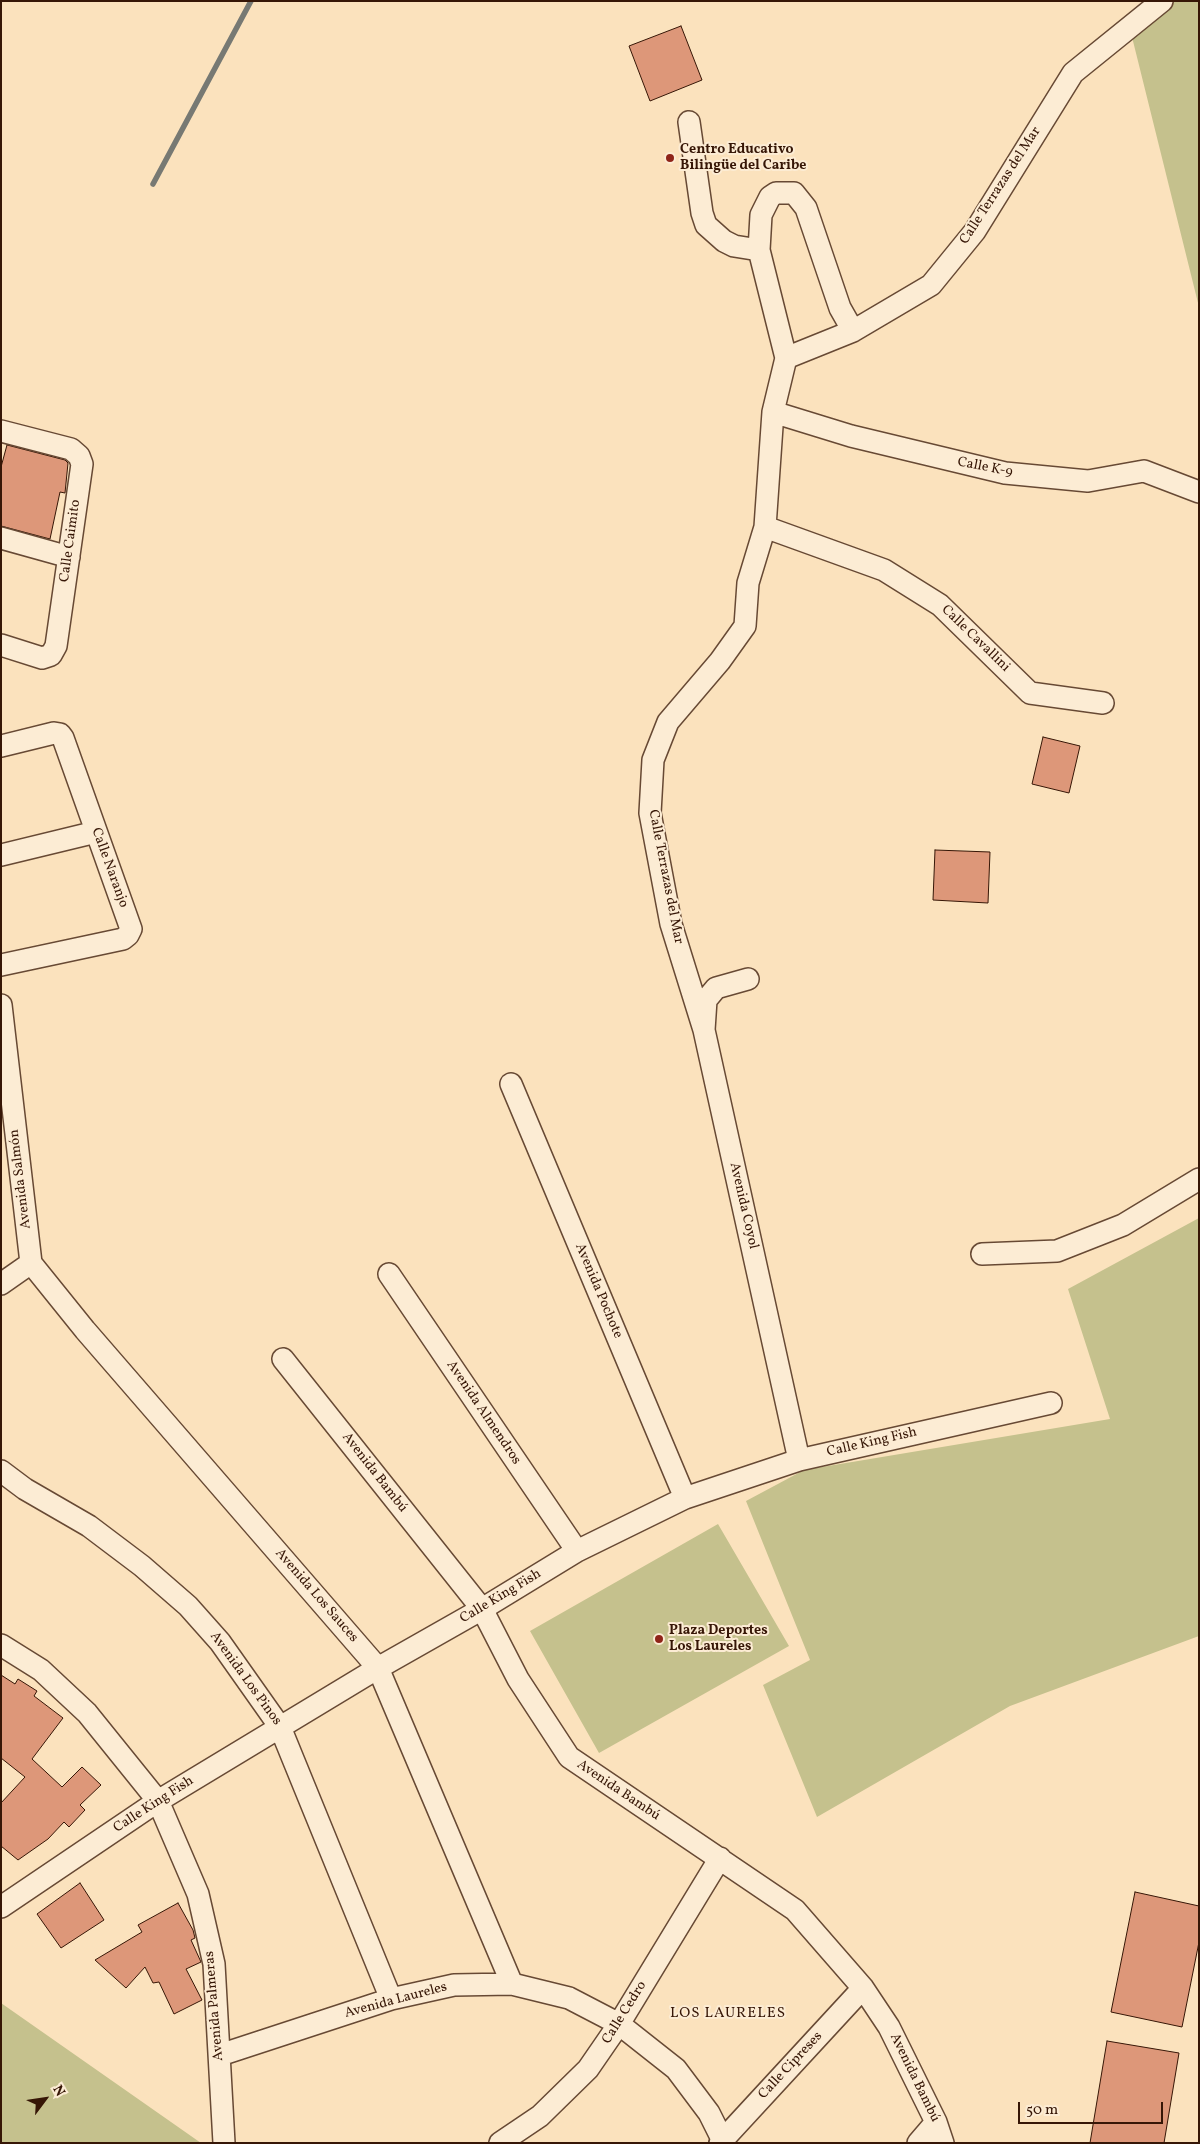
<!DOCTYPE html>
<html>
<head>
<meta charset="utf-8">
<style>
	body { margin:0 }
	#map { position:relative; width:1200px; height:2144px; overflow:hidden; background:#fbe2bd; font-family:Vollkorn,serif }
	canvas { display:block }
	.frame { position:absolute; inset:0; border:2px solid #361606; pointer-events:none }
	.north { position:absolute; left:20px; top:2074px; width:50px; height:50px; -webkit-text-stroke:4px #fcecd4; paint-order:stroke; rotate:59deg; font-size:14px; font-weight:700; line-height:20px; text-align:center; color:#361606 }
	.north::after { content:''; display:block; margin:auto; width:18px; height:22px; background:#361606; clip-path:polygon(50% 0,100% 100%,50% 72%,0 100%) }
	.scale { position:absolute; left:1018px; top:2102px; width:145px; height:22px; box-sizing:border-box; border:2px solid #361606; border-top:0; padding-left:6px; font-size:15px; line-height:18px; white-space:nowrap; color:#361606; -webkit-text-stroke:4px #fcecd4; paint-order:stroke }
</style>
</head>
<body>
<div id="map">
<canvas width="1200" height="2144"></canvas>
<div class="frame"></div>
<div class="north">N</div>
<div class="scale">50 m</div>
</div>
<script>
const ctx = document.querySelector('canvas').getContext('2d');
ctx.lineJoin = 'round';
function paint(path, color) {
  ctx.fillStyle = color;
  ctx.fill(path, 'evenodd');
}
function poly(rows) {
  const path = new Path2D();
  for (const r of rows) {
    path.moveTo(r[0], r[1]);
    for (let i = 2; i < r.length; i += 2) path.lineTo(r[i], r[i + 1]);
  }
  return path;
}
function trace(path, color, width, dash) {
  ctx.strokeStyle = color;
  ctx.lineWidth = width;
  ctx.lineCap = dash ? 'butt' : 'round';
  ctx.setLineDash(dash || []);
  ctx.stroke(path);
}
function label(font, color, halo, rows, align = 'center') {
  ctx.font = font + ' Vollkorn,serif';
  ctx.lineWidth = 4;
  ctx.setLineDash([]);
  ctx.textBaseline = 'middle';
  ctx.strokeStyle = halo;
  ctx.fillStyle = color;
  for (const [text, x, y, turn = 0] of rows) {
    ctx.save();
    ctx.translate(x, y);
    ctx.rotate((+turn || 0) * Math.PI / 180);
    ctx.textAlign = isNaN(turn) ? turn : align;
    if (halo) ctx.strokeText(text, 0, 0);
    ctx.fillText(text, 0, 0);
    ctx.restore();
  }
}
paint(poly([
	[1175,1,1199,1,1199,307,1132,37],
	[1199,1218,1199,1636,1010,1706,817,1817,763,1685,810,1660,746,1501,804,1470,1110,1419,1068,1289],
	[718,1524,789,1646,599,1753,530,1631],
	[1,2003,201,2143,1,2143]
]), '#c5c18d');
trace(poly([
	[153,184,251,1]
]), '#777973', 5.5);
const building = poly([
	[681,26,702,80,650,101,629,46,681,26],
	[7,445,65,460,68,463,65,493,60,492,50,539,1,526,1,467,7,445],
	[1043,737,1080,746,1069,793,1032,784,1043,737],
	[935,850,990,852,988,903,933,900,935,850],
	[1,1675,15,1684,18,1679,37,1691,34,1696,63,1718,32,1759,62,1787,82,1767,101,1785,80,1805,85,1810,69,1827,64,1822,48,1839,18,1860,1,1846,1,1803,25,1777,1,1758,1,1675],
	[80,1883,104,1920,61,1948,37,1914,80,1883],
	[1135,1892,1199,1906,1199,1942,1182,2027,1111,2012,1135,1892],
	[178,1903,193,1930,195,1938,191,1940,201,1962,186,1969,202,2000,174,2014,159,1982,153,1983,145,1967,126,1988,95,1960,142,1932,138,1925,178,1903],
	[1107,2041,1179,2053,1164,2143,1090,2143,1107,2041]
]);
paint(building, '#dd9779');
trace(building, '#361606', 1);
const minor = poly([
	[689,122,702,213,706,225,724,241,734,246,759,250],
	[786,358,853,331,931,285,975,231,1073,73,1162,1],
	[773,412,851,436,1005,473,1088,481,1144,471,1199,492],
	[1,431,71,449,79,456,82,464,56,646,51,655,42,658,1,645],
	[765,527,884,570,940,605,1030,693,1103,703],
	[1,538,69,557],
	[1,746,54,733,60,734,63,738,131,929,128,935,123,939,1,965],
	[1,855,96,832],
	[748,979,716,988,706,1000,704,1030,799,1460],
	[1,1005,31,1263],
	[704,1030,671,924,650,813,653,760,668,722,720,661,745,626,748,583,765,527,773,412,786,358,759,250,761,215,770,197,776,193,794,193,806,208,840,308,853,331],
	[511,1084,685,1498],
	[982,1254,1057,1251,1123,1225,1199,1179],
	[31,1263,85,1330,378,1668,512,1984],
	[389,1274,577,1551],
	[1,1284,31,1263],
	[283,1359,482,1609,518,1679,569,1757,795,1910,863,1988,889,2027,936,2122,943,2143],
	[1,1471,25,1489,89,1526,142,1566,188,1606,220,1642,280,1727,391,1999],
	[1,1645,41,1670,87,1713,158,1801,198,1894,214,1964,224,2143],
	[1,1907,158,1801,378,1668,482,1609,577,1551,685,1498,799,1460,1051,1403],
	[220,2055,391,1999,454,1985,512,1984,569,1998,619,2024,676,2069,709,2113,724,2143],
	[500,2143,540,2116,588,2069,619,2024,720,1858],
	[720,2143,863,1988],
	[918,2143,936,2122]
]);
trace(minor, '#674934', 24);
trace(minor, '#fcecd4', 21);
for (const [x, y, r, color] of [
	[670,158,5,"#8f2418"],
	[659,1639,5,"#8f2418"]
]) {
  const dot = new Path2D();
  dot.arc(x, y, r, 0, 2 * Math.PI);
  ctx.fillStyle = color;
  ctx.fill(dot);
  trace(dot, '#fcecd4', 2);
}
label('bold 14px', '#361606', '#fcecd4', [
	["Centro Educativo",680,150],
	["Bilingüe del Caribe",680,166],
	["Plaza Deportes",669,1631],
	["Los Laureles",669,1647]
], 'left');
label('14px', '#361606', '#fcecd4', [
	["Calle Terrazas del Mar",1001,186,-57],
	["Calle K-9",985,468,11],
	["Calle Caimito",71,541,-82],
	["Calle Cavallini",975,639,44],
	["Calle Naranjo",109,868,70],
	["Calle Terrazas del Mar",665,877,79],
	["Avenida Salmón",21,1179,-97],
	["Avenida Coyol",743,1206,77],
	["Avenida Pochote",598,1291,67],
	["Avenida Almendros",483,1413,56],
	["Calle King Fish",872,1443,-13],
	["Avenida Bambú",374,1473,52],
	["Avenida Los Sauces",316,1596,49],
	["Calle King Fish",501,1597,-31],
	["Avenida Los Pinos",245,1679,54],
	["Avenida Bambú",618,1791,34],
	["Calle King Fish",154,1805,-33],
	["Avenida Laureles",396,2001,-15],
	["Avenida Palmeras",215,2006,-95],
	["Calle Cedro",625,2013,-58],
	["Calle Cipreses",791,2066,-47],
	["Avenida Bambú",914,2078,64]
]);
ctx.letterSpacing = '1px';
label('15px', '#361606', '#fcecd4', [
	["LOS LAURELES",728,2014]
]);
ctx.letterSpacing = '0px';
</script>
</body>
</html>
